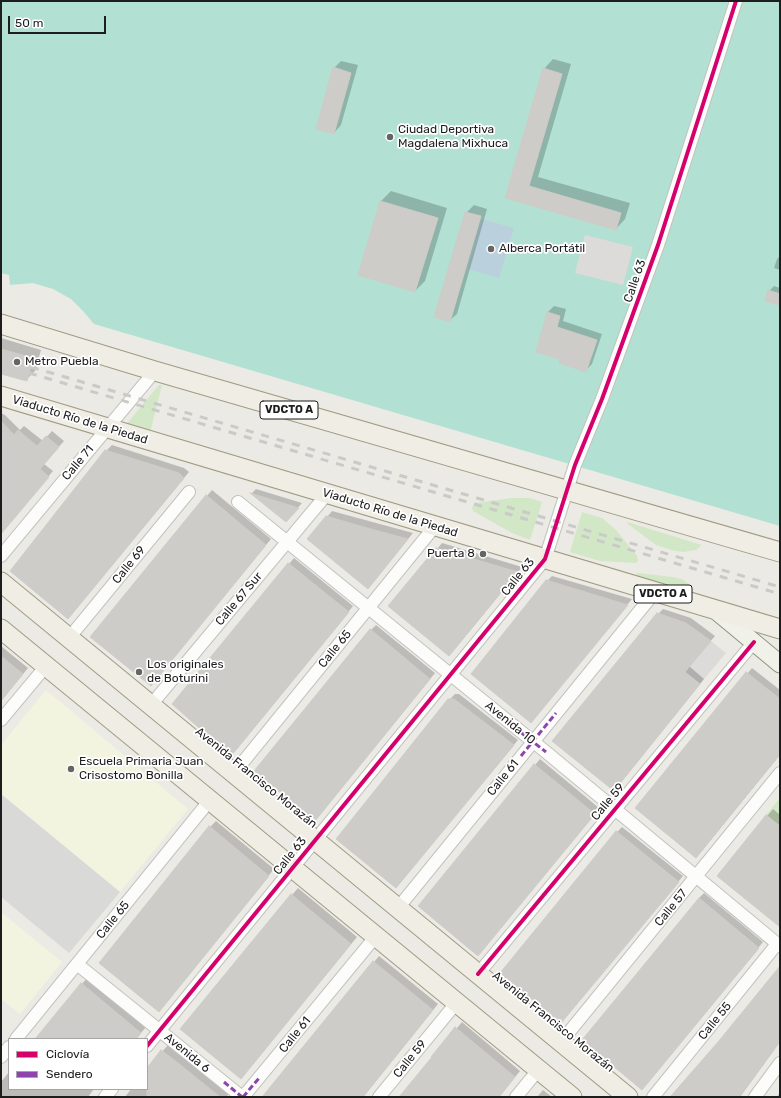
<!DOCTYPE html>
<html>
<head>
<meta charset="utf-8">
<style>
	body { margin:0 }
	#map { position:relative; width:781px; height:1098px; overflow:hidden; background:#ebeae5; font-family:Rubik,sans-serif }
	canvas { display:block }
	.frame { position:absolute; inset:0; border:2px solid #1d1d1d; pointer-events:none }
	.legend { position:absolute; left:8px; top:1038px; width:140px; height:52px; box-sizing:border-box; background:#fff; border:1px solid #a5a5a5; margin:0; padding:5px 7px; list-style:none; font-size:12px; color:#1d1d1d }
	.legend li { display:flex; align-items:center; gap:8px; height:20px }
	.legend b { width:20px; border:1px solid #a5a5a5 }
	.scale { position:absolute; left:8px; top:16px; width:98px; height:18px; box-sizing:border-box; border:2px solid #1d1d1d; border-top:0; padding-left:5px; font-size:12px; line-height:14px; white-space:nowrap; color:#1d1d1d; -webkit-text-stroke:3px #fff; paint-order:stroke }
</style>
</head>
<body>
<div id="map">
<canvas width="781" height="1098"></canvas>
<div class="frame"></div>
<ul class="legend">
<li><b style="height:5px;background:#d6006c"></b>Ciclovía</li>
<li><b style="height:5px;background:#8e44ad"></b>Sendero</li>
</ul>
<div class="scale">50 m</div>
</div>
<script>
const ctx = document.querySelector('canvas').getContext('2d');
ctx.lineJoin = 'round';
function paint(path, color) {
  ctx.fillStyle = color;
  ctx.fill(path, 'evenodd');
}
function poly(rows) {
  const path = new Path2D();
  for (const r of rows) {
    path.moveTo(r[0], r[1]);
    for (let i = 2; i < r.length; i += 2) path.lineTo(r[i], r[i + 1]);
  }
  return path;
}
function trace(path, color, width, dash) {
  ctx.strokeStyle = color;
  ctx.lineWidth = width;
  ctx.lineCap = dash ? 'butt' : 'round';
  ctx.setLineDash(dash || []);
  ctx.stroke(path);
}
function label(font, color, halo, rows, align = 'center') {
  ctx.font = font + ' Rubik,sans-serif';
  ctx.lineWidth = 3.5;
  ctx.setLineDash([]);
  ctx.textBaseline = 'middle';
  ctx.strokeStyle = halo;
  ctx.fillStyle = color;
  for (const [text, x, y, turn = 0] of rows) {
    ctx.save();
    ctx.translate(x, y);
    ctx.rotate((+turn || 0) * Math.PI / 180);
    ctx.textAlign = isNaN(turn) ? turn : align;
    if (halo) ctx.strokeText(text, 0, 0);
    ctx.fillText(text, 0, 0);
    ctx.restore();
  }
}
paint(poly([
	[46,690,188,809,120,892,1,794,1,745],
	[1,912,62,962,20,1014,1,999]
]), '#f2f4e0');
paint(poly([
	[1,794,120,892,69,953,1,897]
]), '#d9d9d7');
paint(poly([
	[159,385,162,385,150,433,125,426],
	[512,498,530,498,542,502,530,540,512,533,473,511,472,507,475,503],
	[582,512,602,518,616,530,637,556,638,561,636,563,600,561,570,552],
	[627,522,702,545,696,550,683,552,671,550,656,545,628,524],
	[637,573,673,577,682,579,691,586,693,590,692,591,636,576],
	[780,798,780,826,766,815]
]), '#d2e7c5');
paint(poly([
	[1,1,780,1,780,526,94,324,83,311,71,299,53,289,33,283,10,285,9,275,1,273]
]), '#b2e1d4');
paint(poly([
	[585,235,633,247,623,285,575,273],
	[711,641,726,653,700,684,685,672]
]), '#dcdbd9');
paint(poly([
	[482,219,514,228,499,278,468,269]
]), '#bad0dd');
paint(poly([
	[553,59,571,64,538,177,630,203,625,219,616,229,506,197,544,69],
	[341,61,358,65,341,125,334,133,334,68],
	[391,191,447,208,425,281,415,291,359,275,381,201],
	[474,205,487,209,457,314,449,321,466,213],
	[780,256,780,270,774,268,777,259],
	[774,286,780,288,780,304,769,291],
	[554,306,566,309,563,321,602,334,592,364,586,370,561,358,537,351,548,312],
	[1,338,41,350,35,371,26,380,1,373],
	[1,413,5,415,20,430,24,426,43,441,52,431,64,441,44,464,53,471,1,533],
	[112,445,184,468,189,472,68,618,106,451],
	[256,489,302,503,286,521,252,493],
	[212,490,271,539,156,679,207,496],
	[332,511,413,533,373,582,327,517],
	[442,543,522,567,454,650,437,549],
	[294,558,353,606,237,749,173,704],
	[552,576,632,599,531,722,547,581],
	[663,609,691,618,715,636,689,666,704,679,618,785,658,614],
	[376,625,435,673,320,814,371,630],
	[1,646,28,668,1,701],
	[752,668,780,690,780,755,701,852,636,808],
	[455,694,459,694,518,740,396,887,449,700],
	[540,759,599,808,483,949,419,906],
	[773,809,780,815,780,926,718,875],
	[216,821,274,869,165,1004,210,827],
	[622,827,683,876,566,1016,617,832],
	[298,888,357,937,247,1071,292,895],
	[704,893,763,942,647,1084,699,898],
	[379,956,438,1004,363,1097,264,1097],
	[780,967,780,1042,740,1097,671,1097,718,1043],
	[87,978,146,1027,136,1039,36,1039],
	[462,1022,520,1071,499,1097,400,1097],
	[168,1045,229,1094,226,1097,125,1097,131,1089,147,1089,147,1069],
	[9,1072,9,1089,94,1089,88,1097,1,1097,1,1082],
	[543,1090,552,1097,537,1097],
	[780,1092,780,1097,777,1097]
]), '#0003');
const building = poly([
	[333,67,351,73,334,134,316,129,333,67],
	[543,68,562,74,529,186,621,213,616,230,505,198,543,68],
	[380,201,438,218,415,292,358,275,380,201],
	[465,212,481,216,450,322,434,317,465,212],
	[768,290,780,294,780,305,765,301,768,290],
	[547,312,560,316,557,327,597,340,586,372,559,363,560,359,536,352,547,312],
	[1,349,33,358,27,381,1,374,1,349],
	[1,421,14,435,18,430,37,446,46,436,59,447,40,469,49,477,1,534,1,421],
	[105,450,179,473,184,478,68,619,10,571,105,450],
	[250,493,299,508,286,522,250,493],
	[206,495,266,545,151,686,90,637,206,495],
	[326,516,367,528,408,539,368,589,307,539,326,516],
	[436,548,518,572,449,656,388,606,436,548],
	[288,563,349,612,231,756,172,704,288,563],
	[546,580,628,605,531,723,471,674,546,580],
	[657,613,686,623,711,641,685,672,700,684,614,791,552,741,657,613],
	[370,629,430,679,315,821,254,771,370,629],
	[1,656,23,674,1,701,1,656],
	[746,672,780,699,780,754,696,858,635,808,746,672],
	[448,699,454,699,514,745,396,888,336,839,448,699],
	[534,764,595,814,478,956,418,906,534,764],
	[766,815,780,826,780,927,717,876,766,815],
	[209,826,269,876,159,1012,99,963,209,826],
	[616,831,679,882,561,1023,500,973,616,831],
	[291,894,351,944,241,1079,180,1029,291,894],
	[699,898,759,948,642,1090,582,1040,699,898],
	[373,961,433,1010,363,1097,262,1097,373,961],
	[780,966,780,1041,739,1097,670,1097,718,1042,780,966],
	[81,983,141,1033,136,1039,35,1039,81,983],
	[455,1027,515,1077,499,1097,399,1097,432,1057,431,1057,455,1027],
	[161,1050,178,1063,220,1097,147,1097,147,1068,161,1050]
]);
paint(building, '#ceccc8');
trace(building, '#ceccc7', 1);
const street = poly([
	[238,502,546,752,780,946],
	[1,556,155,371],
	[69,638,189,492],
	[151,705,327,494],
	[1,720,46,666],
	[234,773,435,526],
	[398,908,655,592],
	[77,964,242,1097],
	[478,974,754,642],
	[16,1039,210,800],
	[561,1042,780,773],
	[147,1046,545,559,575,465,602,399,658,245,736,1],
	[1,1057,9,1047],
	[105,1097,112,1089],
	[243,1097,376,936],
	[379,1097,457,1002],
	[516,1097,539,1069],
	[653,1097,777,944],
	[755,1097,780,1063]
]);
const secondary = poly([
	[715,610,780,664]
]);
const primary = poly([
	[1,324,155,371,780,552],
	[1,396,780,629],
	[1,582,628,1097],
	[1,629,572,1097]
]);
trace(street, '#c2c2c0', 14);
trace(secondary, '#8f947f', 19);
trace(primary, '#a09b83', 21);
trace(street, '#fcfcfb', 12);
trace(secondary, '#f0f2ea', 17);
trace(primary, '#efede4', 19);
trace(poly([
	[31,367,780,587],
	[29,373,780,594]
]), '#cacac9', 3, [8, 8]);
trace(poly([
	[514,727,546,752],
	[521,756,556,713],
	[224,1082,242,1097],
	[243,1097,260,1077]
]), '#8e44ad', 3, [6, 3]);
trace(poly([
	[478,974,754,642],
	[147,1046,545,559,575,465,602,399,658,245,736,1]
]), '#d6006c', 4);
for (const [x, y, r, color] of [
	[390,137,4,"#656563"],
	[491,249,4,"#656563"],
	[17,362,4,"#656563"],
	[483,554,4,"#656563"],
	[139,672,4,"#656563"],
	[71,769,4,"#656563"]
]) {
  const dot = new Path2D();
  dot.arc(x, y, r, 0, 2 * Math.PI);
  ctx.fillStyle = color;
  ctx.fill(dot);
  trace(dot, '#fff', 1.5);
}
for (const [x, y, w] of [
	[289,410,58],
	[663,594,58]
]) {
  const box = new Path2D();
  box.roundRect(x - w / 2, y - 9, w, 18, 3);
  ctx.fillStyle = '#fff';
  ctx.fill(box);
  trace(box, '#1d1d1d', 1);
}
label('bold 11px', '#1d1d1d', null, [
	["VDCTO A",289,410],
	["VDCTO A",663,594]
]);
label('12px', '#1d1d1d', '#fff', [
	["Ciudad Deportiva",398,130],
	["Magdalena Mixhuca",398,144],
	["Alberca Portátil",499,249],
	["Metro Puebla",25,362],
	["Puerta 8",475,554,"right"],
	["Los originales",147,665],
	["de Boturini",147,679],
	["Escuela Primaria Juan",79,762],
	["Crisostomo Bonilla",79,776]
], 'left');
label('12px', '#1d1d1d', '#fff', [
	["Calle 63",635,281,-71],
	["Viaducto Río de la Piedad",80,420,17],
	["Calle 71",78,463,-50],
	["Viaducto Río de la Piedad",390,513,17],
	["Calle 69",129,565,-51],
	["Calle 63",518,577,-51],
	["Calle 67 Sur",239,599,-50],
	["Calle 65",335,649,-51],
	["Avenida 10",510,723,39],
	["Avenida Francisco Morazán",256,778,39],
	["Calle 61",503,778,-51],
	["Calle 59",608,802,-50],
	["Calle 63",290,856,-51],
	["Calle 57",671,908,-51],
	["Calle 65",113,920,-51],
	["Calle 55",715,1021,-51],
	["Avenida Francisco Morazán",553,1022,39],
	["Calle 61",295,1035,-51],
	["Avenida 6",187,1053,39],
	["Calle 59",410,1059,-51]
]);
</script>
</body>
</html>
